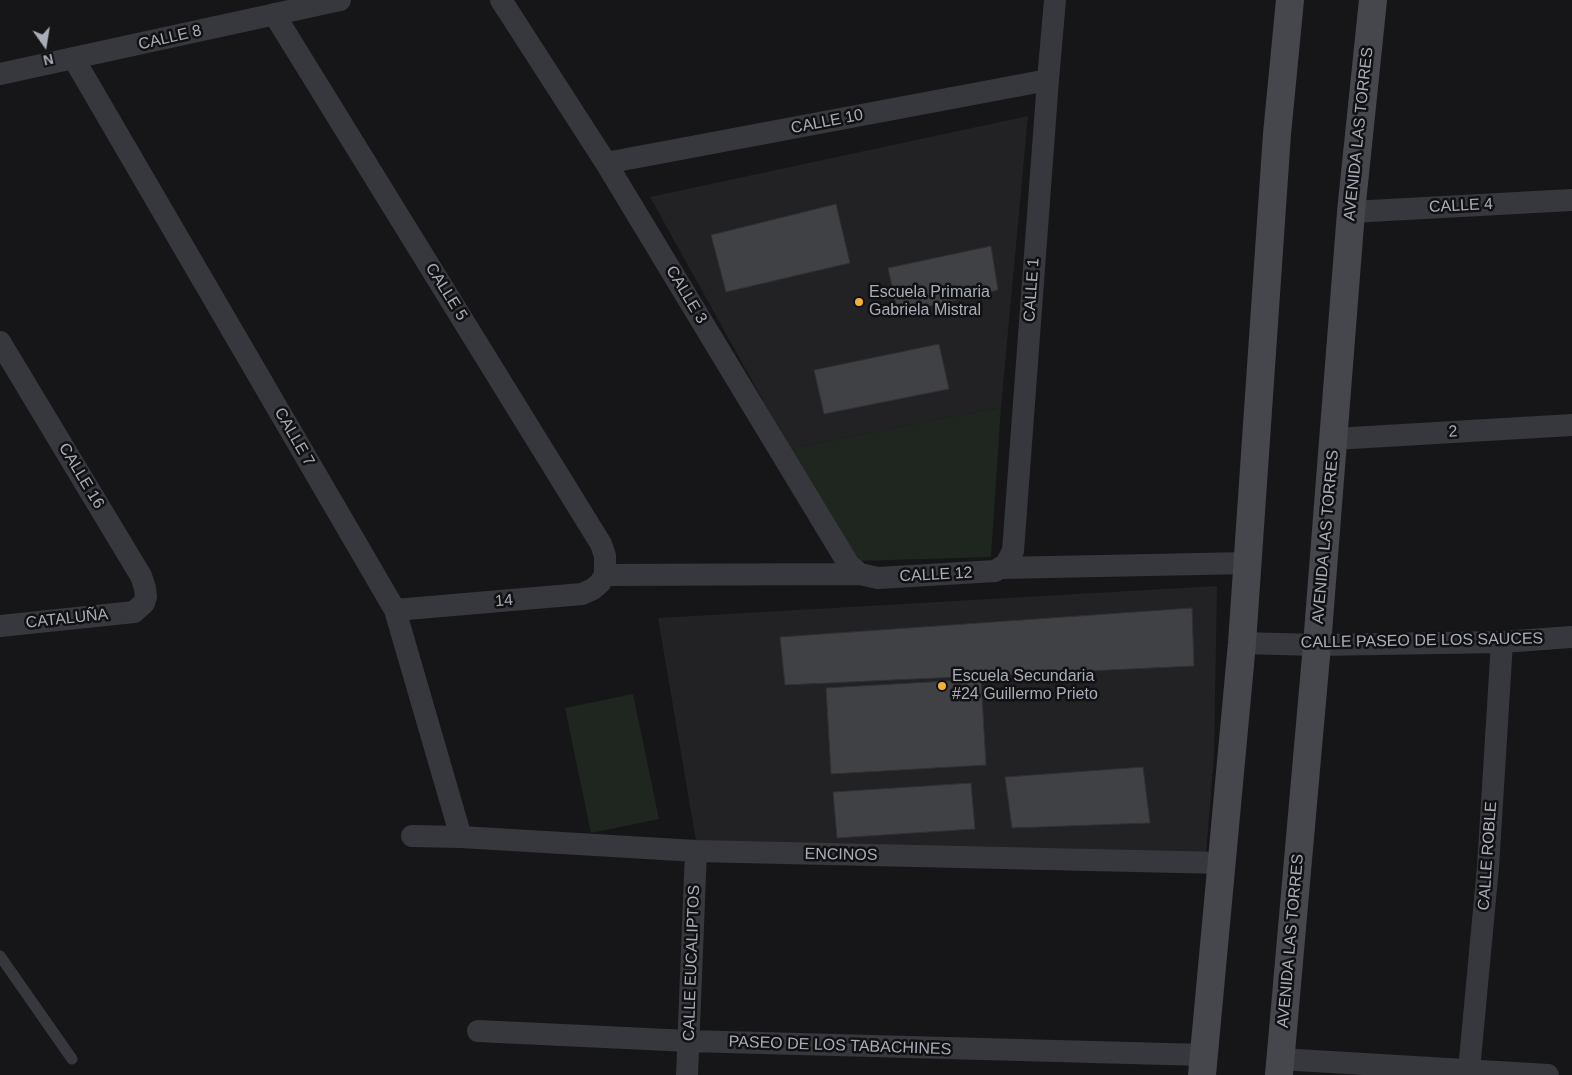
<!DOCTYPE html>
<html>
<head>
<meta charset="utf-8">
<style>
	body { margin:0 }
	#map { position:relative; width:1572px; height:1075px; overflow:hidden; background:#161618; font-family:Helvetica,sans-serif }
	canvas { display:block }
	.north { position:absolute; left:20px; top:20px; width:50px; height:50px; -webkit-text-stroke:4px #111113; paint-order:stroke; rotate:167deg; font-size:14px; font-weight:700; line-height:20px; text-align:center; color:#a8adb8 }
	.north::after { content:''; display:block; margin:auto; width:18px; height:22px; background:#a8adb8; clip-path:polygon(50% 0,100% 100%,50% 72%,0 100%) }
</style>
</head>
<body>
<div id="map">
<canvas width="1572" height="1075"></canvas>
<div class="north">N</div>
</div>
<script>
const ctx = document.querySelector('canvas').getContext('2d');
ctx.lineJoin = 'round';
function paint(path, color) {
  ctx.fillStyle = color;
  ctx.fill(path, 'evenodd');
}
function poly(rows) {
  const path = new Path2D();
  for (const r of rows) {
    path.moveTo(r[0], r[1]);
    for (let i = 2; i < r.length; i += 2) path.lineTo(r[i], r[i + 1]);
  }
  return path;
}
function trace(path, color, width, dash) {
  ctx.strokeStyle = color;
  ctx.lineWidth = width;
  ctx.lineCap = dash ? 'butt' : 'round';
  ctx.setLineDash(dash || []);
  ctx.stroke(path);
}
function label(font, color, halo, rows, align = 'center') {
  ctx.font = font + ' Helvetica,sans-serif';
  ctx.lineWidth = 5;
  ctx.setLineDash([]);
  ctx.textBaseline = 'middle';
  ctx.strokeStyle = halo;
  ctx.fillStyle = color;
  for (const [text, x, y, turn = 0] of rows) {
    ctx.save();
    ctx.translate(x, y);
    ctx.rotate((+turn || 0) * Math.PI / 180);
    ctx.textAlign = isNaN(turn) ? turn : align;
    if (halo) ctx.strokeText(text, 0, 0);
    ctx.fillText(text, 0, 0);
    ctx.restore();
  }
}
paint(poly([
	[1028,116,1001,407,790,449,650,197],
	[1217,586,1214,755,1206,853,696,841,658,618]
]), '#222225');
paint(poly([
	[1001,407,991,557,857,561,790,449],
	[633,694,659,819,591,833,565,708]
]), '#1e261f');
const building = poly([
	[836,204,850,263,726,292,711,235,836,204],
	[991,246,998,290,898,314,888,268,991,246],
	[939,344,949,389,824,414,814,370,939,344],
	[1192,608,1194,666,785,685,780,637,1192,608],
	[981,679,986,765,831,774,826,688,981,679],
	[1143,767,1150,823,1012,828,1005,777,1143,767],
	[971,783,975,829,837,838,833,792,971,783]
]);
paint(building, '#404145');
trace(building, '#303034', 1);
trace(poly([
	[0,956,72,1059]
]), '#37383d', 11);
trace(poly([
	[501,0,606,163,849,565,860,574,878,578,995,571,1006,564,1013,551,1048,80,1055,0],
	[274,14,601,544,605,556,605,575,600,583,593,589,582,594,395,610],
	[74,59,395,610,461,837],
	[0,74,340,0],
	[606,163,1048,80],
	[1351,212,1572,200],
	[0,342,141,576,145,588,146,597,144,603,134,612,0,626],
	[1334,439,1572,425],
	[1001,568,1248,563],
	[605,575,860,574],
	[1242,643,1317,645,1502,642,1572,637],
	[412,836,461,837,696,851,1222,863],
	[478,1031,689,1041,1203,1055],
	[1280,1059,1548,1075],
	[1469,1070,1488,867,1502,642],
	[687,1075,696,851]
]), '#37383d', 22);
trace(poly([
	[1202,1075,1242,643,1277,134,1290,0],
	[1279,1075,1317,645,1351,212,1373,0]
]), '#45474d', 28);
for (const [x, y, r, color] of [
	[859,302,5,"#f2b134"],
	[942,686,5,"#f2b134"]
]) {
  const dot = new Path2D();
  dot.arc(x, y, r, 0, 2 * Math.PI);
  ctx.fillStyle = color;
  ctx.fill(dot);
  trace(dot, '#111113', 2);
}
label('16px', '#a8adb8', '#111113', [
	["CALLE 8",170,38,-13],
	["CALLE 10",827,122,-11],
	["AVENIDA LAS TORRES",1359,134,-84],
	["CALLE 4",1461,206,-3],
	["CALLE 1",1032,290,-86],
	["CALLE 5",446,292,58],
	["CALLE 3",686,295,59],
	["2",1453,432,-3],
	["CALLE 7",294,437,60],
	["CALLE 16",81,476,59],
	["AVENIDA LAS TORRES",1326,537,-85],
	["CALLE 12",936,575,-3],
	["14",504,601,-5],
	["CATALUÑA",67,619,-6],
	["CALLE PASEO DE LOS SAUCES",1422,641,-1],
	["ENCINOS",841,855,1],
	["CALLE ROBLE",1488,856,-86],
	["AVENIDA LAS TORRES",1291,941,-85],
	["CALLE EUCALIPTOS",692,963,-88],
	["PASEO DE LOS TABACHINES",840,1046,2]
]);
label('16px', '#a8adb8', '#111113', [
	["Escuela Primaria",869,293],
	["Gabriela Mistral",869,311],
	["Escuela Secundaria",952,677],
	["#24 Guillermo Prieto",952,695]
], 'left');
</script>
</body>
</html>
